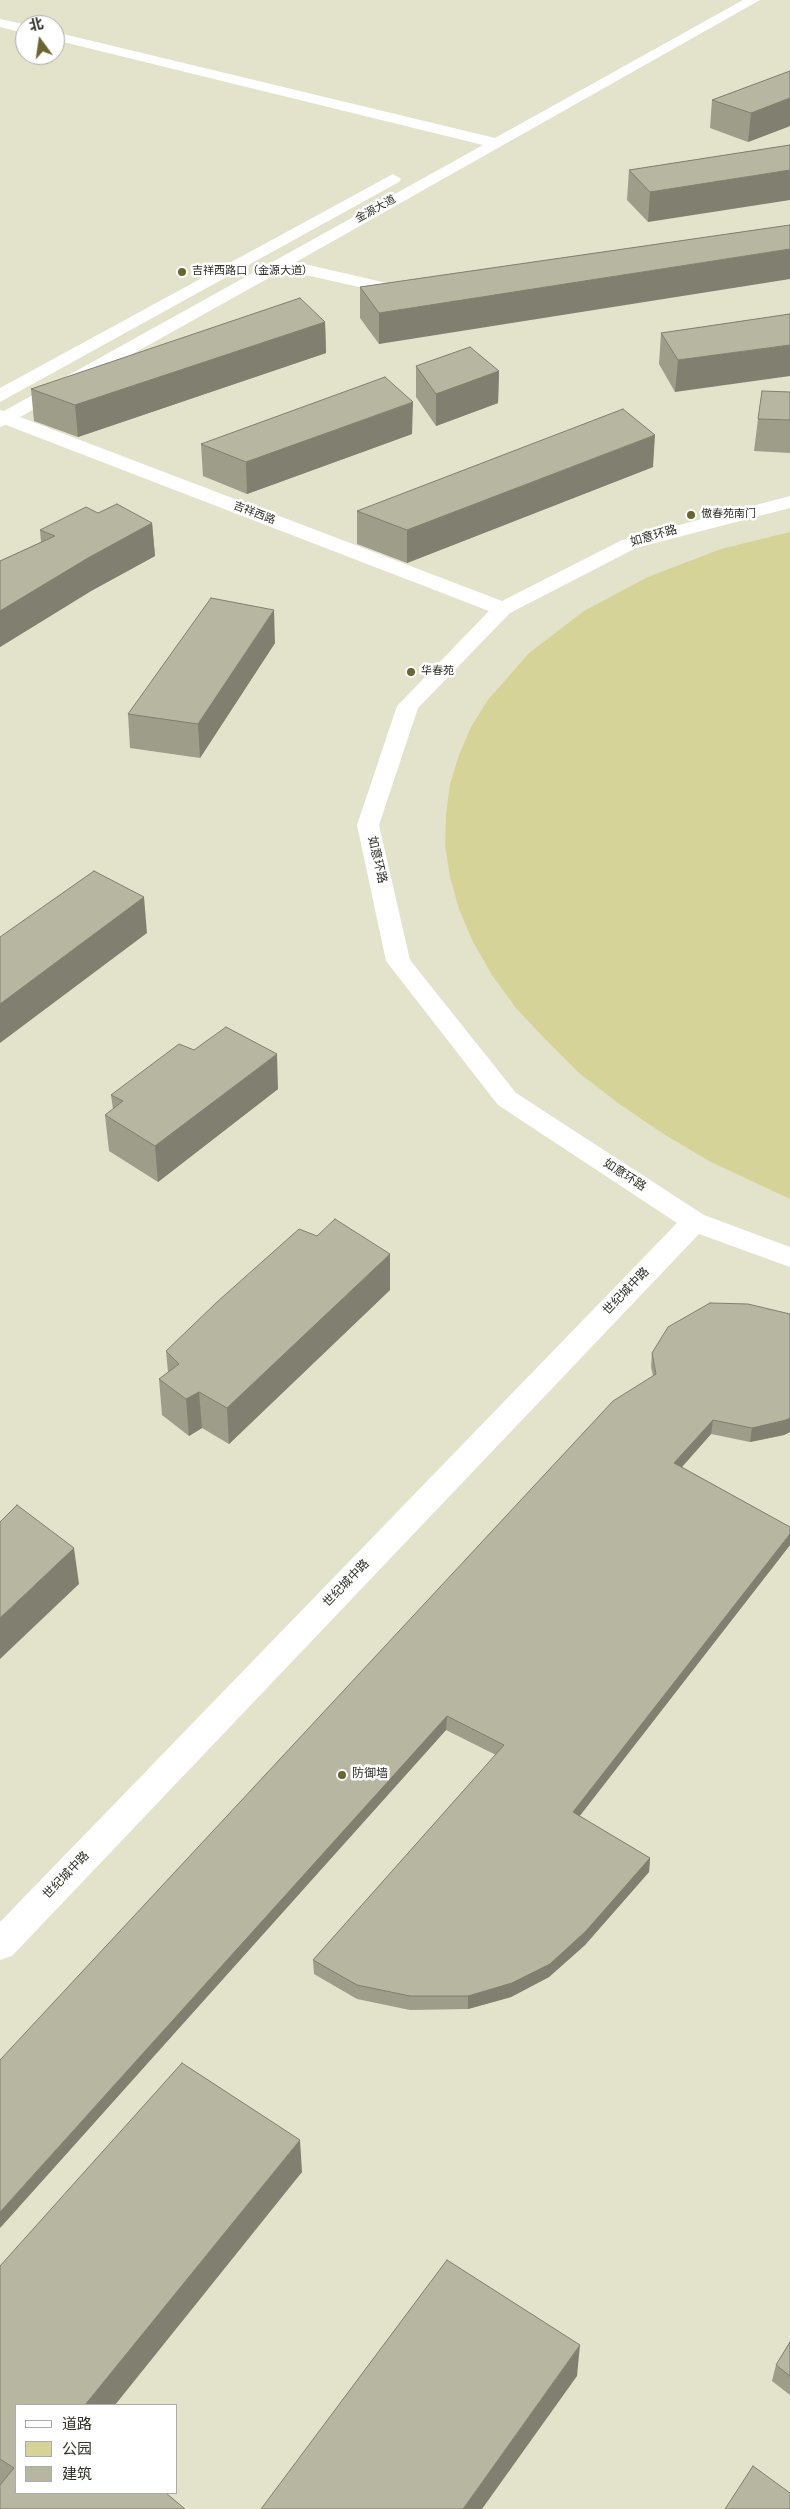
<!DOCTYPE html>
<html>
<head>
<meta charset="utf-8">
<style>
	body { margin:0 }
	#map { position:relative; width:790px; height:2509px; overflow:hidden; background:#e3e2cb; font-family:Overpass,"Noto Sans SC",sans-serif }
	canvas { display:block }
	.legend { position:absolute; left:15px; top:2404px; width:162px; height:90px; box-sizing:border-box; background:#fff; border:1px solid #acaca8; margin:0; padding:6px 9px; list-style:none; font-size:15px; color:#2f2f26 }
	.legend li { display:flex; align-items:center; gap:10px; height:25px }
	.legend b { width:25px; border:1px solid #acaca8 }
	.north { position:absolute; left:15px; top:15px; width:50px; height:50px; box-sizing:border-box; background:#fff; border:1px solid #acaca8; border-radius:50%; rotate:346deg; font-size:14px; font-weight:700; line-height:20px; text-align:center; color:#2f2f26 }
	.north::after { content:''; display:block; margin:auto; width:18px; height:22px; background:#696633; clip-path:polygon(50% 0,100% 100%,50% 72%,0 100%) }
</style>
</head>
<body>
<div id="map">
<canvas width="790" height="2509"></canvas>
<ul class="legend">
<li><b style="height:6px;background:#fff"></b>道路</li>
<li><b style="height:14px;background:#d6d399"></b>公园</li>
<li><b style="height:14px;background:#b7b6a0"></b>建筑</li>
</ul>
<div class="north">北</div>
</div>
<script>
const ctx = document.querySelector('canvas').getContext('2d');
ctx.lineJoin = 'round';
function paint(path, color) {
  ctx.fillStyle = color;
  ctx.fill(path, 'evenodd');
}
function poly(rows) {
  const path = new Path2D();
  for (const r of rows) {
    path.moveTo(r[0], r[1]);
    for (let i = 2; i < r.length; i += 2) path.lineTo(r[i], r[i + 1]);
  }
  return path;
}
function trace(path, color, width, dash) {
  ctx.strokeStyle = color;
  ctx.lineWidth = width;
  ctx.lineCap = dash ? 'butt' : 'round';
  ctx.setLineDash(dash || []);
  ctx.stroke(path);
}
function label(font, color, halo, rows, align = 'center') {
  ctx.font = font + ' Overpass,"Noto Sans SC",sans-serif';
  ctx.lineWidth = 5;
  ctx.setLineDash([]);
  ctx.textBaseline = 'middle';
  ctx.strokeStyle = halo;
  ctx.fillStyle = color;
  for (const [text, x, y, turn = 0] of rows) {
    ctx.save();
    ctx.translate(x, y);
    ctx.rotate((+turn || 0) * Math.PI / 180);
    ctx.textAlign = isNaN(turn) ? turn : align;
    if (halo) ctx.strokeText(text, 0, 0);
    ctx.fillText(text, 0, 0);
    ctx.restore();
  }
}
paint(poly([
	[790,532,790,1199,709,1161,662,1133,618,1103,579,1073,546,1040,516,1008,492,975,473,942,459,909,450,877,445,845,446,814,450,784,459,755,471,727,487,701,529,653,584,611,648,577,721,549]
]), '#d6d399');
paint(poly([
	[743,0,760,0,296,262,404,287,415,287,418,291,415,295,404,297,283,270,20,417,502,601,622,540,790,496,790,508,636,548,510,613,418,708,379,825,410,960,516,1093,704,1215,790,1247,790,1267,699,1234,12,1956,0,1960,0,1922,677,1223,498,1105,386,961,357,825,397,706,489,611,6,425,0,427,0,410,4,411,483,145,55,40,55,32,495,138,743,0],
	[0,19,27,25,25,33,0,27,0,19],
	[393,174,401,179,399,182,0,402,0,388,393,174]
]), '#fff');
paint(poly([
	[790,71,790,126,748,142,710,128,712,100],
	[790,145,648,222,627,200,629,170],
	[790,225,379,344,360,318,360,287],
	[790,314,675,392,659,364,661,333],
	[325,322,326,353,78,437,34,421,31,389],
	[416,366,499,371,498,403,436,426,416,397],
	[790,392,790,453,754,451,758,419],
	[412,434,247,494,203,476,201,444],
	[653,467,407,563,357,544,357,511],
	[98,513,152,523,155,556,91,591,0,647,0,561,41,542,40,530],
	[275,643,200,758,130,748,128,714],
	[278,1089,158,1182,109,1151,105,1115,113,1109,111,1095],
	[390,1290,229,1444,202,1428,189,1436,162,1415,159,1379,168,1372,166,1351],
	[790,1314,790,1432,784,1435,750,1442,711,1434,682,1467,790,1527,790,1545,579,1816,650,1858,649,1872,585,1945,549,1977,511,1997,468,2009,410,2010,357,1999,314,1974,313,1960,496,1755,446,1730,0,2228,653,1376,651,1367,652,1353],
	[302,2172,16,2493,0,2484,0,2266],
	[790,2342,790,2395,772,2381,776,2365]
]), '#9d9d8a');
paint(poly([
	[790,98,790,126,748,142,751,113],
	[790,170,790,200,648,222,650,192],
	[790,249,790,279,379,344,379,313],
	[325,322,326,353,78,437,75,405],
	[790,345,790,376,675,392,678,360],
	[499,371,498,403,436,426,436,394],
	[413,402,412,434,247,494,246,462],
	[655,435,653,467,407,563,407,530],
	[152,523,155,556,91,591,0,647,0,611,88,558],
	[274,610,275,643,200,758,198,724],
	[144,897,147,933,0,1043,0,1004],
	[277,1054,278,1089,158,1182,155,1146],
	[390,1254,390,1290,229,1444,227,1408],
	[199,1392,202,1428,189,1436,186,1399],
	[790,1418,790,1432,784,1435,750,1442,752,1428],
	[713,1420,711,1434,673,1477,674,1463],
	[790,1534,790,1545,572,1826,573,1812],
	[74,1548,79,1584,0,1659,0,1618],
	[447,1716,446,1730,0,2228,0,2212],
	[650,1858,649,1872,585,1945,549,1977,511,1997,468,2009,468,1996],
	[300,2140,302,2172,115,2405,85,2405],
	[580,2345,577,2376,482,2509,463,2509]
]), '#807f70');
const building = poly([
	[790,71,790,98,751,113,712,100,790,71],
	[790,145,790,170,650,192,629,170,790,145],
	[790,225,790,249,379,313,360,287,790,225],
	[300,298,325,322,75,405,31,389,300,298],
	[790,314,790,345,678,360,661,333,790,314],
	[470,347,499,371,436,394,416,366,470,347],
	[385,377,413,402,246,462,201,444,385,377],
	[762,391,790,392,790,420,758,419,762,391],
	[623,409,655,435,407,530,357,511,623,409],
	[117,504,152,523,88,558,0,611,0,561,55,536,40,530,86,507,98,513,117,504],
	[211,598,274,610,198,724,128,714,211,598],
	[94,871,144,897,0,1004,0,937,94,871],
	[226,1027,277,1054,155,1146,105,1115,123,1101,111,1095,179,1044,194,1050,226,1027],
	[335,1219,390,1254,227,1408,199,1392,186,1399,159,1379,179,1364,166,1351,217,1302,299,1229,317,1236,335,1219],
	[710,1303,748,1304,790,1314,790,1418,786,1420,752,1428,713,1420,674,1463,790,1527,790,1534,573,1812,650,1858,586,1931,550,1964,512,1983,468,1996,410,1996,357,1985,313,1960,504,1745,447,1716,0,2212,0,2060,613,1401,656,1374,652,1353,668,1327,710,1303],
	[17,1505,74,1548,0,1618,0,1522,17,1505],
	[182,2063,300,2140,85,2405,16,2405,16,2493,166,2493,185,2509,0,2509,0,2485,14,2468,0,2459,0,2266,182,2063],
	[447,2260,580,2345,463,2509,261,2509,447,2260],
	[790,2342,790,2376,776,2365,790,2342],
	[753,2466,790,2493,790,2509,725,2509,753,2466]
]);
paint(building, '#b7b6a0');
trace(building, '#807f70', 1);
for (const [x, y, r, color] of [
	[182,272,5,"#696633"],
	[691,515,5,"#696633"],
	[411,672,5,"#696633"],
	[342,1775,5,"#696633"]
]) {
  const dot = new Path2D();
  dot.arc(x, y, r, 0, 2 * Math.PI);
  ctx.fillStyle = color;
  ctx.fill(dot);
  trace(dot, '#fff', 2);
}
label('11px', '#2f2f26', '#fff', [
	["金源大道",376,210,-29],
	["吉祥西路",254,514,21]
]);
label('11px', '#2f2f26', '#fff', [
	["吉祥西路口（金源大道）",192,272],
	["傲春苑南门",701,515],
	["华春苑",421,672]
], 'left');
label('12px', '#2f2f26', '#fff', [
	["如意环路",654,537,-16],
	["如意环路",376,860,77],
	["如意环路",624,1176,33],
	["世纪城中路",627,1292,-46],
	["世纪城中路",347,1584,-46],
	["世纪城中路",67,1876,-46]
]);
label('12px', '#2f2f26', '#fff', [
	["防御墙",352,1775]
], 'left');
</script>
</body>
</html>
